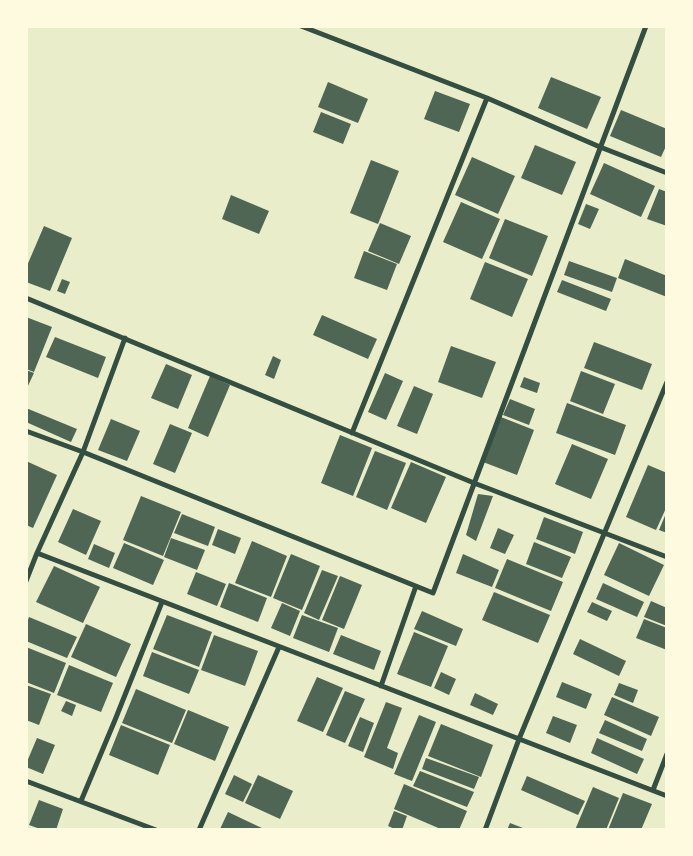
<!DOCTYPE html>
<html>
<head>
<meta charset="utf-8">
<style>
	body { margin:0 }
	#map { position:relative; width:693px; height:856px; overflow:hidden; background:#e9edc9; font-family:"IBM Plex Sans",sans-serif }
	canvas { display:block }
	.frame { position:absolute; inset:0; border:28px solid #fefae0; pointer-events:none }
</style>
</head>
<body>
<div id="map">
<canvas width="693" height="856"></canvas>
<div class="frame"></div>
</div>
<script>
const ctx = document.querySelector('canvas').getContext('2d');
ctx.lineJoin = 'round';
function paint(path, color) {
  ctx.fillStyle = color;
  ctx.fill(path, 'evenodd');
}
function poly(rows) {
  const path = new Path2D();
  for (const r of rows) {
    path.moveTo(r[0], r[1]);
    for (let i = 2; i < r.length; i += 2) path.lineTo(r[i], r[i + 1]);
  }
  return path;
}
function trace(path, color, width, dash) {
  ctx.strokeStyle = color;
  ctx.lineWidth = width;
  ctx.lineCap = dash ? 'butt' : 'round';
  ctx.setLineDash(dash || []);
  ctx.stroke(path);
}
paint(poly([
	[551,77,601,97,587,129,538,108],
	[328,82,368,99,358,123,318,107],
	[435,91,470,104,459,132,424,119],
	[621,110,667,129,667,144,661,157,610,136],
	[321,112,351,124,343,144,313,132],
	[535,145,576,162,562,195,521,178],
	[472,157,515,176,498,214,455,195],
	[371,160,399,171,378,224,350,213],
	[604,163,655,186,641,217,590,194],
	[659,189,667,192,667,226,647,219],
	[231,195,269,211,259,234,222,219],
	[461,202,500,219,482,259,443,242],
	[586,204,599,209,590,229,578,224],
	[505,219,548,236,532,276,489,258],
	[380,223,411,236,399,264,368,251],
	[44,226,72,238,50,291,26,282,26,268],
	[364,251,397,264,387,290,354,278],
	[625,259,667,276,667,297,618,278],
	[569,261,617,278,612,292,564,275],
	[485,262,528,279,512,317,470,299],
	[62,279,70,282,65,294,57,291],
	[562,280,611,299,606,311,557,292],
	[322,315,377,339,368,359,313,335],
	[26,317,52,327,34,372,26,369],
	[55,337,106,357,98,378,46,357],
	[594,342,652,364,642,390,584,368],
	[451,346,496,362,482,398,438,382],
	[273,356,281,360,274,379,265,375],
	[166,364,192,375,178,409,151,398],
	[26,370,34,373,26,390],
	[581,371,615,384,603,414,570,401],
	[385,373,403,381,386,420,368,412],
	[210,376,230,385,208,437,188,428],
	[524,377,540,383,537,393,520,387],
	[414,386,433,394,417,434,397,426],
	[510,399,535,409,529,425,503,415],
	[567,403,626,425,615,455,556,433],
	[26,408,77,429,71,442,26,422],
	[501,417,534,430,517,475,483,462],
	[111,419,140,431,127,461,98,450],
	[170,424,192,433,175,473,153,464],
	[340,435,372,448,353,496,321,483],
	[572,444,608,459,591,499,555,484],
	[375,451,406,463,387,510,356,497],
	[26,461,57,475,33,528,26,525],
	[411,462,446,477,426,523,391,508],
	[648,465,667,473,667,506,656,530,626,517],
	[478,494,493,496,476,541,466,535],
	[141,496,181,512,163,556,123,540],
	[73,509,101,521,86,555,58,542],
	[667,511,667,533,659,530],
	[182,514,215,527,208,546,174,533],
	[544,517,583,532,575,554,536,539],
	[498,528,514,535,505,554,490,548],
	[218,529,241,538,235,554,212,545],
	[171,538,205,550,197,570,164,557],
	[252,541,287,556,271,597,235,583],
	[534,542,571,557,562,578,526,564],
	[124,543,164,560,153,585,113,568],
	[619,543,664,565,649,596,604,575],
	[94,544,115,553,109,568,88,559],
	[291,554,320,566,302,610,273,598],
	[463,554,499,570,492,587,456,573],
	[507,559,563,582,551,611,495,588],
	[54,566,100,587,83,623,36,602],
	[322,570,338,576,319,620,304,613],
	[196,572,226,584,217,606,187,594],
	[340,576,362,585,344,629,322,620],
	[229,583,267,598,258,622,220,607],
	[603,583,644,602,637,617,596,599],
	[494,592,550,615,538,643,482,620],
	[651,601,667,608,667,626,644,617],
	[592,602,612,611,607,621,587,612],
	[282,603,300,611,290,636,271,628],
	[422,611,463,629,456,646,414,629],
	[167,615,212,632,199,667,153,649],
	[302,615,338,628,329,652,293,638],
	[29,617,77,637,67,658,26,641,26,625],
	[644,619,667,628,667,650,636,638],
	[86,624,131,644,116,677,71,657],
	[414,632,448,646,431,687,397,674],
	[214,635,258,651,245,686,201,670],
	[341,635,381,651,374,670,333,654],
	[580,639,626,661,619,676,573,654],
	[26,647,66,663,54,693,26,682],
	[152,652,199,670,189,694,143,676],
	[69,665,113,683,101,712,57,695],
	[441,672,456,679,449,695,434,688],
	[317,677,343,688,323,732,297,721],
	[562,682,592,694,586,709,556,697],
	[619,683,638,690,633,703,614,695],
	[26,685,51,694,39,725,26,720],
	[136,689,186,710,172,743,122,723],
	[345,691,365,699,345,743,326,735],
	[475,693,498,704,493,715,470,705],
	[612,697,659,717,651,736,604,715],
	[66,701,76,705,72,716,61,711],
	[386,702,402,708,387,748,398,753,393,769,364,757],
	[188,710,229,727,215,761,174,744],
	[419,715,436,722,412,781,394,774],
	[553,716,577,725,570,743,546,733],
	[360,717,374,723,363,752,348,746],
	[605,720,647,739,642,751,599,733],
	[441,724,493,745,481,777,428,756],
	[121,725,170,745,158,775,109,755],
	[37,738,55,745,43,774,26,767,26,764],
	[597,738,644,759,637,774,591,753],
	[426,758,479,777,474,789,422,769],
	[420,771,474,792,467,807,413,786],
	[234,775,252,784,243,802,225,794],
	[258,775,293,791,280,819,245,803],
	[527,776,585,801,578,815,521,790],
	[404,784,467,811,459,830,443,830,394,809],
	[593,787,619,798,606,830,575,830],
	[623,793,652,804,641,830,608,830],
	[39,800,63,809,56,830,43,830,29,825],
	[394,811,407,816,402,830,397,830,388,826],
	[228,812,266,830,220,829],
	[510,823,528,830,507,830]
]), '#4f6655');
trace(poly([
	[301,26,487,98],
	[26,298,474,483,667,557],
	[26,431,83,452,433,593,646,26],
	[352,433,487,98,600,147,667,173],
	[37,553,667,796],
	[26,581,37,553,83,452,125,338],
	[381,686,416,586],
	[26,781,156,830],
	[653,790,667,754],
	[81,801,115,720,162,602],
	[199,830,279,647],
	[485,830,519,739,667,382]
]), '#344e41', 5);
</script>
</body>
</html>
